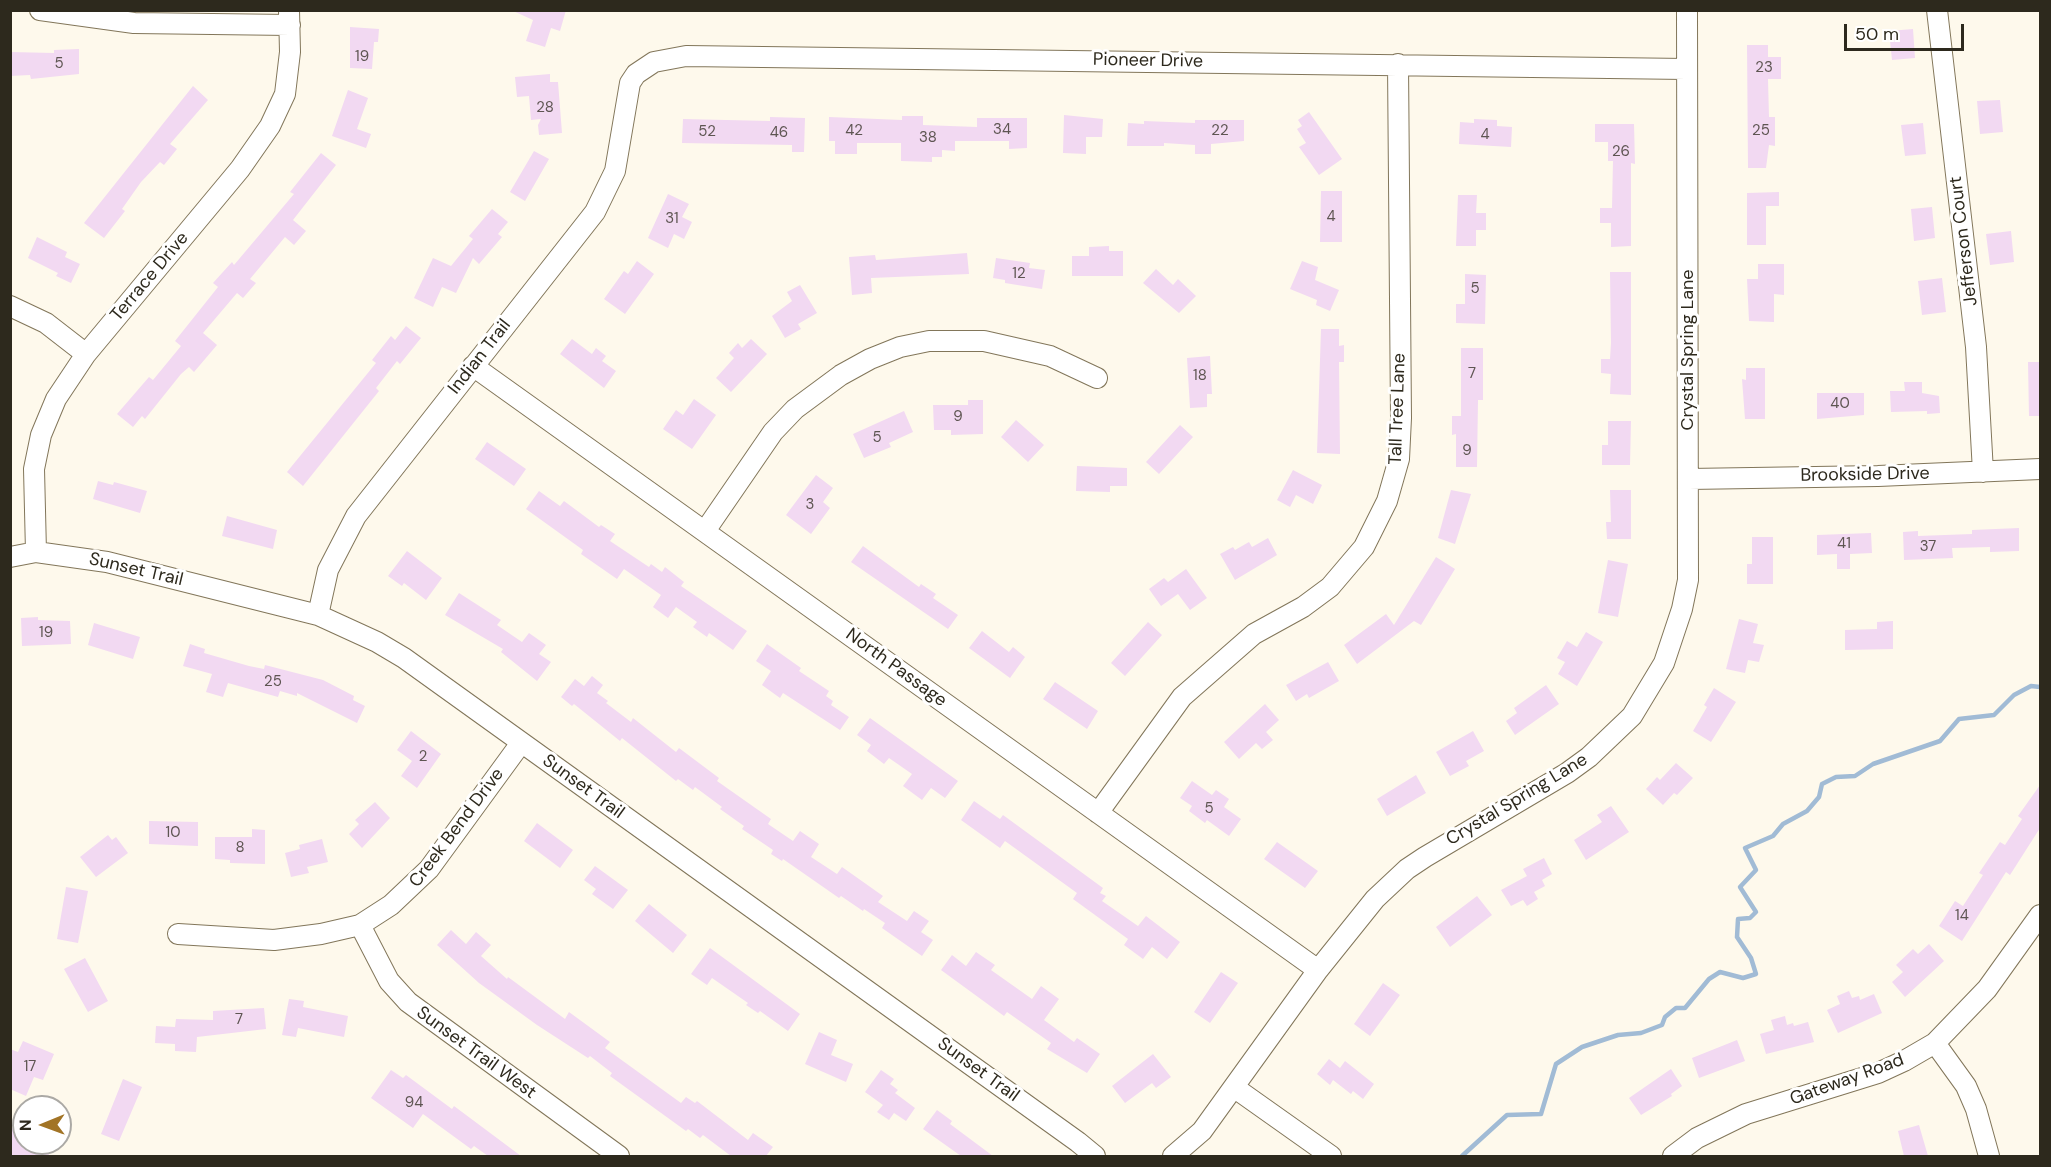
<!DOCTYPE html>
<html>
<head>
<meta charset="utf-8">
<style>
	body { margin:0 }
	#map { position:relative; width:2051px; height:1167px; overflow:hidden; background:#fef9ec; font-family:"DM Sans",sans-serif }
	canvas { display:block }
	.frame { position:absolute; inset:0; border:12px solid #2d291d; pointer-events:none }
	.north { position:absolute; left:12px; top:1095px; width:60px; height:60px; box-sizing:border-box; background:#fff; border:2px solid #aba9a5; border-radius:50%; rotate:269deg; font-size:16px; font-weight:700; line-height:24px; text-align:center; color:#2d291d }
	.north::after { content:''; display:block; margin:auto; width:21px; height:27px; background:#a27426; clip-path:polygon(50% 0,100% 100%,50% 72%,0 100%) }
	.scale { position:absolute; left:1844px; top:24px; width:120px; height:27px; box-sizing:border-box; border:3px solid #2d291d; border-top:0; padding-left:8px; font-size:18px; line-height:21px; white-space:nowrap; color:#2d291d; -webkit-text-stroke:4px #fff; paint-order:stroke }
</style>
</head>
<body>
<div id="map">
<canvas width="2051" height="1167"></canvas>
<div class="frame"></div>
<div class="north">N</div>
<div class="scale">50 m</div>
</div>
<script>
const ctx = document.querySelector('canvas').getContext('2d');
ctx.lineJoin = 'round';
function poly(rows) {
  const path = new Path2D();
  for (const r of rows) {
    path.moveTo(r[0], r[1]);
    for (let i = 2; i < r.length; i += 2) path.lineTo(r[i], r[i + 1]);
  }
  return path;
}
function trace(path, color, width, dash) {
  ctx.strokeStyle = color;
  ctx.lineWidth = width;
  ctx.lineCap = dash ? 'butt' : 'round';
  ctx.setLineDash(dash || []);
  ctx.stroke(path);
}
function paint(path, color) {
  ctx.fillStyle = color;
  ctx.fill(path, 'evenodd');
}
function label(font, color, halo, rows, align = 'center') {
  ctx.font = font + ' "DM Sans",sans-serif';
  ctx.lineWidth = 6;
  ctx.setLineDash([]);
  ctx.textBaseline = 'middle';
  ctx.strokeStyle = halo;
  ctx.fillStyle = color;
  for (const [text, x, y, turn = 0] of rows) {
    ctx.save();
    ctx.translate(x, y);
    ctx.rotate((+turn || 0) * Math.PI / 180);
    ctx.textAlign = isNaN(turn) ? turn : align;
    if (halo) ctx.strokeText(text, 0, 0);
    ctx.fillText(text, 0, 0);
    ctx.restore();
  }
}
trace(poly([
	[1462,1156,1507,1115,1541,1114,1556,1064,1582,1047,1618,1035,1641,1033,1662,1025,1665,1017,1676,1008,1685,1008,1709,979,1720,972,1743,978,1756,974,1751,958,1737,937,1738,919,1750,918,1756,912,1740,887,1756,870,1745,848,1773,836,1783,824,1807,811,1819,797,1822,784,1836,777,1855,776,1873,764,1940,741,1959,719,1994,715,2014,695,2031,686,2040,687]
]), '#a1bbd5', 4.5);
paint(poly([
	[511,10,566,10,560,31,551,28,545,47,526,41,533,20],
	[350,27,379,29,378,42,374,42,372,69,350,68],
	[1913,29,1915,58,1892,60,1889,31],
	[1747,45,1768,45,1768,57,1781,57,1781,79,1768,79,1769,117,1775,117,1775,146,1769,145,1766,168,1748,168],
	[79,49,79,74,31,79,30,75,10,76,10,52,54,53,54,50],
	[550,74,550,82,558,82,562,133,539,135,538,125,541,119,531,120,529,96,517,97,515,77],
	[193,86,208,100,170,144,177,149,164,165,160,162,141,182,122,209,125,211,104,238,84,223],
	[348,90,368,98,357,129,371,134,366,148,332,136],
	[2000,100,2003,132,1980,134,1977,101],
	[1309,112,1342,159,1319,175,1299,147,1306,143,1297,129,1302,126,1298,120],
	[1064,115,1103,119,1102,137,1086,137,1086,154,1063,153],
	[902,116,923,116,923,125,977,127,977,118,1027,118,1027,148,1009,149,1009,141,955,141,955,151,942,150,942,157,932,157,932,162,901,161,901,143,857,143,857,154,835,154,835,141,829,141,829,117,902,120],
	[770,117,805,118,804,152,792,152,792,145,682,143,683,119,770,121],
	[1474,119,1497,120,1497,126,1512,127,1511,147,1459,144,1460,122,1474,123],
	[1195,120,1244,120,1244,141,1211,144,1211,154,1195,154,1195,145,1164,143,1164,146,1127,146,1128,123,1144,124,1144,121,1195,123],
	[1923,123,1926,154,1905,156,1901,125],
	[1595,124,1634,124,1635,164,1631,163,1631,246,1611,247,1611,223,1600,223,1600,208,1612,208,1613,161,1608,161,1608,142,1595,142],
	[534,151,549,159,525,201,510,192],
	[321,153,336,165,293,220,306,231,294,245,285,237,250,279,256,283,243,298,237,293,203,333,217,345,194,372,189,367,181,374,145,419,142,416,133,427,117,414,149,377,153,380,181,346,175,341,218,287,213,283,232,262,234,265,294,194,290,192],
	[1321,191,1342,191,1342,242,1320,242],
	[1779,192,1779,206,1766,206,1766,245,1747,245,1747,193],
	[668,194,689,204,682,217,692,222,684,239,674,234,668,248,648,238],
	[1458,195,1477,195,1476,213,1486,213,1486,230,1476,230,1476,246,1456,246],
	[1932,207,1935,238,1914,241,1911,209],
	[492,209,508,222,498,234,502,237,479,264,473,258,456,293,442,287,433,307,414,298,433,258,451,266,473,239,469,236],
	[2011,231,2014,262,1990,265,1986,234],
	[37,237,67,252,65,257,80,264,71,283,56,276,58,273,28,258],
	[1109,246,1109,251,1123,251,1123,276,1072,276,1072,256,1089,256,1089,247],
	[967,253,969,274,871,278,872,293,852,295,849,257,875,255,876,260],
	[996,258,1030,263,1029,268,1045,270,1042,289,1005,283,1005,280,993,278],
	[637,261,654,274,625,314,604,299,624,271,628,274],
	[1302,261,1318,267,1315,280,1339,290,1330,311,1316,305,1317,300,1290,289],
	[1758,264,1784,264,1784,295,1774,294,1774,322,1749,321,1747,279,1758,279],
	[1156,269,1173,285,1178,279,1196,296,1179,313,1143,283],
	[1610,272,1631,272,1631,395,1610,394,1611,374,1601,373,1601,359,1610,359,1611,343],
	[1465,274,1486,275,1485,324,1456,323,1456,304,1465,304],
	[1942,278,1946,312,1922,315,1918,281],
	[800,285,817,313,798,324,801,329,785,338,772,316,792,301,787,292],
	[406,326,421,338,400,364,397,361,376,388,379,391,303,486,287,472,376,363,372,360,391,336,395,340],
	[1321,329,1339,329,1339,346,1344,345,1344,362,1339,362,1340,454,1317,453],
	[572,339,592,354,596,348,606,356,602,361,616,371,604,388,560,354],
	[751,339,767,354,731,392,716,378,734,358,729,353,738,343,742,348],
	[1461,348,1483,348,1483,400,1478,400,1477,467,1456,467,1456,434,1452,435,1452,416,1461,416],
	[1210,356,1212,394,1207,394,1207,407,1190,408,1187,358],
	[2028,362,2040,362,2040,416,2029,416],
	[1746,368,1765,368,1765,419,1745,419,1742,379,1746,380],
	[1904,382,1922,382,1922,393,1939,396,1940,413,1927,414,1927,411,1891,412,1890,391,1905,391],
	[1817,393,1864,393,1864,415,1817,419],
	[694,399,716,415,692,449,663,429,676,410,683,415],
	[968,400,983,400,983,434,951,435,951,430,934,430,933,405,968,405],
	[904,411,913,432,889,443,891,447,864,458,853,434],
	[1016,420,1044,445,1028,462,1001,437],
	[1608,421,1631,421,1630,465,1602,465,1602,445,1608,445],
	[1180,425,1193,437,1159,474,1146,462],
	[487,442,526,469,514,486,475,459],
	[1077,466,1127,468,1127,486,1110,486,1110,492,1076,491],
	[1293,470,1322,485,1313,504,1296,495,1290,507,1277,500],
	[816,475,833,488,823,502,830,508,811,534,786,515],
	[98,481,113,485,114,482,147,491,140,513,93,499],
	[1451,490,1471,494,1455,544,1438,538],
	[1610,490,1631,490,1631,539,1607,539,1606,522,1611,522],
	[539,491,560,506,564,501,599,527,601,525,615,534,610,541,649,567,651,564,662,572,665,567,684,582,681,586,747,631,733,650,709,633,707,637,693,627,697,622,676,607,668,618,653,607,661,595,624,569,617,579,581,554,583,550,526,509],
	[227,516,277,530,273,549,222,536],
	[2019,528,2019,551,1990,552,1990,547,1952,548,1953,558,1904,560,1903,532,1918,531,1918,536,1972,534,1972,530],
	[1871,533,1872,553,1850,554,1850,569,1837,569,1837,554,1817,555,1817,535],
	[1752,537,1773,537,1773,584,1747,584,1747,564,1752,564],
	[1268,538,1277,555,1235,580,1220,554,1233,547,1235,550,1249,542,1252,547],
	[863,546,919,587,921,584,936,594,933,598,958,615,948,629,851,562],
	[407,551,442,578,426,600,404,583,402,586,388,576],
	[1436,557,1455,569,1421,625,1414,621,1357,664,1344,645,1386,614,1394,625],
	[1608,560,1628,564,1618,617,1598,613],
	[1186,569,1207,598,1190,610,1178,594,1161,606,1149,589,1164,578,1168,582],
	[459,593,501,620,497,625,522,642,529,633,546,645,539,654,551,662,537,681,501,652,503,649,445,615],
	[38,617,38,620,70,621,71,644,22,646,21,618],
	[1739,619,1758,624,1753,643,1764,645,1759,662,1748,660,1745,673,1726,669],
	[1893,621,1893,649,1845,650,1845,630,1877,629,1877,622],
	[1148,622,1162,635,1125,676,1111,663],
	[94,623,140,637,133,659,88,645],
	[982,631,1009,652,1013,647,1025,657,1010,678,969,648],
	[1586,632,1603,642,1577,686,1558,674,1565,662,1557,658,1567,641,1577,647],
	[190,644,205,649,204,653,249,666,264,669,265,665,323,680,354,696,353,700,365,706,357,723,297,693,297,696,280,691,278,697,228,683,223,697,206,692,212,674,183,666],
	[767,644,801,668,799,671,829,691,826,696,833,701,831,705,849,717,840,730,783,693,780,698,762,685,771,671,756,661],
	[1328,662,1339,681,1309,698,1307,694,1296,701,1286,685],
	[592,676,603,685,597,693,608,701,606,703,631,722,633,718,676,752,679,748,719,778,717,781,771,819,768,824,793,841,800,831,819,844,811,857,837,874,842,867,883,896,878,902,907,921,914,911,929,921,921,932,933,940,922,956,882,928,885,923,864,909,863,911,841,896,839,898,783,859,782,861,771,854,773,850,742,829,744,826,720,809,722,807,695,787,693,790,678,779,676,781,622,738,620,741,574,704,572,706,561,697,575,679,584,686],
	[1055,682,1098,711,1087,729,1043,699],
	[1546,685,1559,704,1515,735,1506,721,1517,713,1514,708],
	[1714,688,1736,702,1711,742,1693,731,1707,707,1704,705],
	[1265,704,1279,720,1266,732,1273,740,1262,749,1256,743,1239,759,1224,742],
	[870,718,958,781,945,798,931,788,922,800,903,786,912,774,889,758,884,764,867,751,871,745,857,735],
	[411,731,441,754,417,788,401,776,412,761,397,750],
	[1473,731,1484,751,1466,761,1469,766,1450,776,1436,752],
	[1676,763,1693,778,1677,795,1674,793,1663,805,1646,789,1657,777,1660,780],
	[1416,775,1426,793,1387,816,1377,799],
	[1192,781,1212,795,1216,790,1229,799,1224,807,1241,819,1229,836,1207,820,1205,823,1189,811,1192,806,1180,798],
	[2040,785,2040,828,2010,875,2006,872,1962,941,1939,926,1955,901,1963,906,1983,875,1979,873,2000,842,2005,845,2022,819,2018,816],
	[974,801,1000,819,1003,815,1103,888,1100,893,1106,896,1102,901,1138,926,1146,916,1180,942,1167,959,1152,947,1143,959,1124,945,1128,939,1073,899,1077,893,1005,841,1000,848,961,820],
	[375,802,390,818,362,848,349,834,359,824,355,820],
	[1611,806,1629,832,1586,860,1574,840,1602,822,1597,815],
	[149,821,198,822,198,846,149,844],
	[537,823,573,850,560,868,524,841],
	[252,829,265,830,265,864,230,863,230,860,215,859,215,837,252,837],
	[108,835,112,840,116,837,128,853,96,877,80,857],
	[322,839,328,862,307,867,309,873,291,877,285,853,300,849,299,845],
	[1277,842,1318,871,1305,888,1264,859],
	[1544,858,1552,874,1542,880,1545,886,1534,892,1538,899,1527,906,1523,900,1511,906,1501,890,1527,876,1523,869],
	[595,866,628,890,613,909,592,894,596,889,584,880],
	[66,887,88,891,78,943,57,939],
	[1477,896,1492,915,1450,947,1436,927],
	[649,904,687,935,673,953,635,921],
	[451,930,466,944,476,932,491,945,481,956,507,979,508,977,565,1019,569,1012,610,1042,605,1048,681,1103,686,1097,695,1103,697,1101,748,1140,753,1133,773,1147,766,1156,731,1156,703,1135,700,1138,688,1129,686,1131,610,1076,612,1073,590,1056,588,1058,537,1025,479,983,437,945],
	[1929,944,1944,961,1905,997,1892,982,1903,972,1896,965,1913,949,1918,954],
	[710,948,800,1014,788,1031,760,1011,758,1013,746,1005,748,1003,712,978,707,985,691,974],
	[976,952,995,965,991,970,1032,999,1041,986,1059,999,1044,1020,1074,1042,1077,1038,1100,1054,1087,1073,1047,1049,1051,1043,1007,1012,1004,1016,941,970,952,955,966,966],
	[85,958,108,1001,88,1012,64,969],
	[1221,972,1238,983,1210,1023,1194,1012],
	[1383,983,1400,995,1370,1036,1354,1024],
	[1849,991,1852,998,1859,996,1860,1000,1874,994,1882,1013,1838,1033,1827,1010,1840,1004,1837,996],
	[289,999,304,1001,303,1007,348,1016,344,1037,298,1028,296,1037,282,1035],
	[264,1008,266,1029,197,1037,196,1052,175,1051,175,1044,155,1043,156,1026,175,1027,176,1019,213,1020,213,1011],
	[1785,1016,1787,1025,1793,1023,1794,1026,1808,1022,1814,1042,1766,1054,1760,1034,1774,1030,1771,1020],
	[819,1032,837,1040,831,1055,853,1064,846,1082,805,1064],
	[1737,1040,1745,1061,1699,1078,1692,1058],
	[23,1041,54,1054,43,1080,34,1077,26,1096,10,1089,10,1049,18,1052],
	[1153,1054,1171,1077,1156,1088,1152,1083,1125,1103,1112,1086],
	[1329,1059,1340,1068,1345,1061,1374,1084,1363,1099,1353,1091,1351,1094,1333,1080,1330,1085,1317,1074],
	[1671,1069,1682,1086,1671,1094,1672,1096,1641,1115,1629,1098],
	[391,1070,403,1078,406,1075,452,1109,454,1106,521,1156,488,1156,474,1146,471,1149,423,1114,413,1128,371,1098],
	[881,1070,894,1079,890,1084,898,1090,895,1093,915,1108,906,1121,894,1113,889,1120,877,1112,883,1105,865,1092],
	[123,1079,142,1087,119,1141,101,1134],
	[937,1110,952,1121,950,1124,993,1156,961,1156,923,1129],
	[1919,1125,1928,1156,1904,1156,1898,1131],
	[10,1127,24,1133,24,1143,54,1143,48,1156,10,1156]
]), '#f2d9f2');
const minor = poly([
	[40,10,134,23,290,25],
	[1937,10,1976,347,1983,472],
	[10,306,46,323,86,354],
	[473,366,1318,970],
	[1689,479,1878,476,2040,469],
	[705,531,773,432,795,409,841,375,870,359,900,347,929,341,984,341,1050,356,1097,378],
	[36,552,34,469,41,435,56,399,86,354,240,169,270,126,285,94,290,52,289,10],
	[10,557,36,552,107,562,318,615,377,642,404,658,1078,1142,1095,1156],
	[318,615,328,570,356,516,595,212,615,171,630,83,636,74,654,62,686,56,1686,69],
	[1098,813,1182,697,1254,634,1303,607,1330,587,1364,547,1387,501,1399,459,1401,418,1398,64],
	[360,925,389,981,408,1002,619,1156],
	[178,934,274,940,321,934,360,925,391,905,429,869,521,743],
	[1935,1043,1966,1086,1976,1109,1989,1156],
	[1235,1088,1331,1156],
	[1173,1156,1202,1131,1318,970,1375,899,1407,869,1425,857,1567,773,1589,757,1632,716,1664,663,1682,609,1688,580,1687,10],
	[1673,1156,1697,1138,1746,1114,1878,1073,1904,1061,1935,1043,1987,989,2040,915]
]);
trace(minor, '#82765a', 22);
trace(minor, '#fff', 20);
label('15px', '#5e5552', null, [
	["19",362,57],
	["5",59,64],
	["23",1764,68],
	["28",545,108],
	["34",1002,130],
	["42",854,131],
	["22",1220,131],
	["25",1761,131],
	["52",707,132],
	["46",779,133],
	["4",1485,135],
	["38",928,138],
	["26",1621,152],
	["4",1331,217],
	["31",672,219],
	["12",1019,274],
	["5",1475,289],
	["7",1472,374],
	["18",1200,376],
	["40",1840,404],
	["9",958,417],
	["5",877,438],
	["9",1467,451],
	["3",810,505],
	["41",1844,544],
	["37",1928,547],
	["19",46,633],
	["25",273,682],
	["2",423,757],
	["5",1209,809],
	["10",173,833],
	["8",240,848],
	["14",1962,916],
	["7",239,1020],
	["17",30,1067],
	["94",414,1103]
]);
label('18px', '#2d291d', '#fff', [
	["Pioneer Drive",1148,61,1],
	["Jefferson Court",1964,241,-97],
	["Terrace Drive",150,277,-50],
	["Crystal Spring Lane",1688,350,-90],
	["Indian Trail",480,357,-52],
	["Tall Tree Lane",1398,409,-88],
	["Brookside Drive",1865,475,-1],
	["Sunset Trail",136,570,13],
	["North Passage",896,668,36],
	["Sunset Trail",583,787,36],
	["Crystal Spring Lane",1517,800,-31],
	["Creek Bend Drive",457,828,-53],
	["Sunset Trail West",476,1053,36],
	["Sunset Trail",978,1070,36],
	["Gateway Road",1847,1080,-20]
]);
</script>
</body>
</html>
